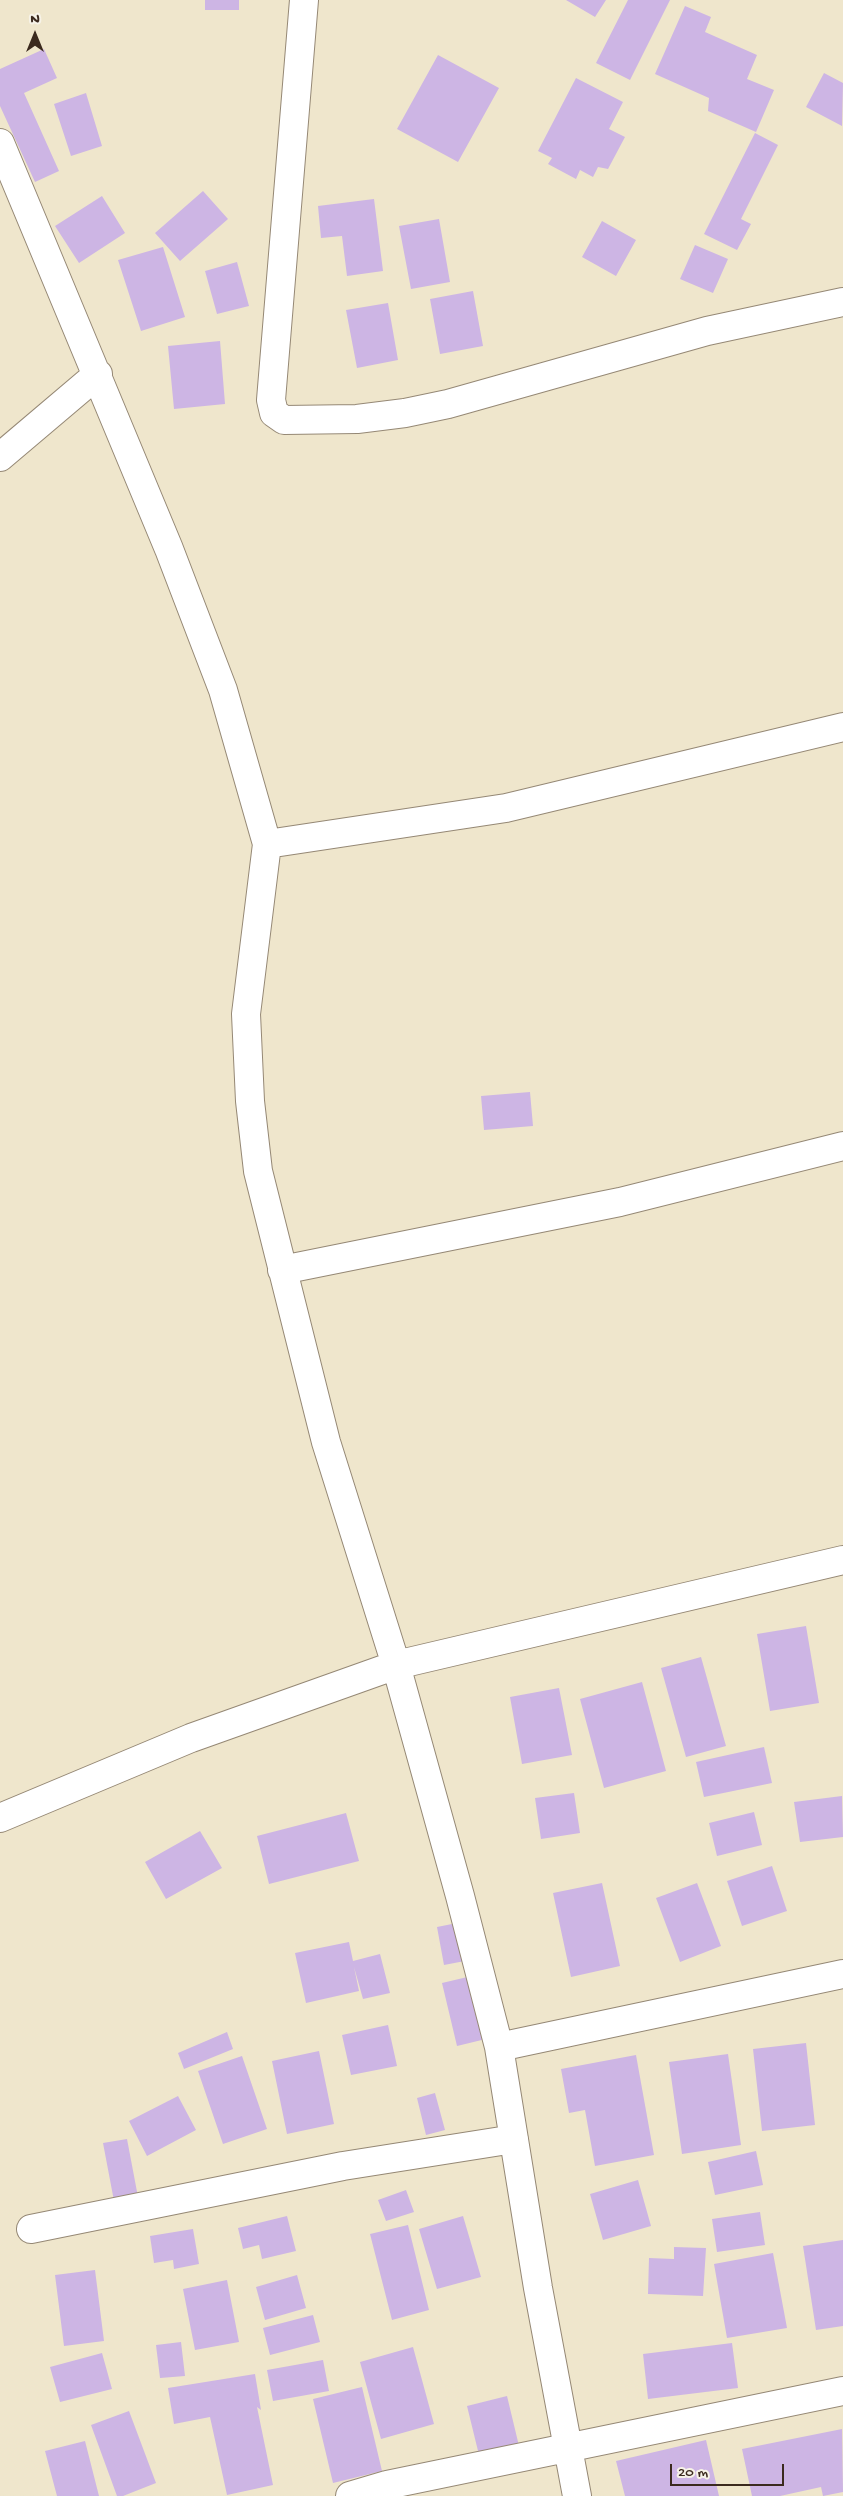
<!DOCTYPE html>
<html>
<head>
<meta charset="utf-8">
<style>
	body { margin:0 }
	#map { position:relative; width:843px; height:2496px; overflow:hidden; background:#efe6cc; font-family:"Gochi Hand",sans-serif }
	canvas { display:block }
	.north { position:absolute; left:10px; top:10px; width:50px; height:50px; -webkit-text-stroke:4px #f7f3e8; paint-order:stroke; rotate:0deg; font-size:14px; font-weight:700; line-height:20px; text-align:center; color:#3b2a1e }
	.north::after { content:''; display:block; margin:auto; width:18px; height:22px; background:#3b2a1e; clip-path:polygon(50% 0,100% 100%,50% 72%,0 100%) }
	.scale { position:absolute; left:670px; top:2464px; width:114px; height:22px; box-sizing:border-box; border:2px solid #3b2a1e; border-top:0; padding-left:6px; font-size:15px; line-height:18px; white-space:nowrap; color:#3b2a1e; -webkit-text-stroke:4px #f7f3e8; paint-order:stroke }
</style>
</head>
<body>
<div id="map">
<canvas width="843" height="2496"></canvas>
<div class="north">N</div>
<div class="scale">20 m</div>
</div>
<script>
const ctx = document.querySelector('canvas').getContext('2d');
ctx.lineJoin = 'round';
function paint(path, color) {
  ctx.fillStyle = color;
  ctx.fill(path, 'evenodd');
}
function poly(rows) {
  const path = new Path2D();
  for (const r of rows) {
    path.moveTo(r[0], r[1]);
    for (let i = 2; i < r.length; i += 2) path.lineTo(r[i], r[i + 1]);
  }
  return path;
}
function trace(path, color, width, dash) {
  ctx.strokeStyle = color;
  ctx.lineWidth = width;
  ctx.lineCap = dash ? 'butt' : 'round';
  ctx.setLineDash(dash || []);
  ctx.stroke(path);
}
paint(poly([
	[205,0,239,0,239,10,205,10],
	[566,0,606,0,595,17],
	[628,0,670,0,630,80,596,63],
	[685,6,711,17,705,32,757,55,747,79,774,90,756,132,708,111,709,98,655,74],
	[44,49,57,78,24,93,59,171,35,182,0,106,0,69],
	[438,55,499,88,458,162,397,129],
	[824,73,843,83,842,126,806,107],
	[576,78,623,102,609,129,625,137,608,169,598,167,593,177,580,170,576,179,548,164,552,158,538,151],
	[86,93,102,146,71,156,54,104],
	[755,133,778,145,741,219,751,224,737,250,704,234],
	[203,191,228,219,180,261,155,233],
	[102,196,125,233,79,263,55,226],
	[374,199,383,271,347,276,342,236,321,238,318,206],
	[439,219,450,282,411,289,399,226],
	[602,221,636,240,616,276,582,257],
	[695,245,728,259,713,293,680,279],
	[163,247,185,317,141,331,118,260],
	[237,262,249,306,217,314,205,271],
	[473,291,483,346,440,354,430,299],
	[388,303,398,360,357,368,346,310],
	[220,341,225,404,174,409,168,346],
	[530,1092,533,1126,484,1130,481,1096],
	[806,1626,819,1703,770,1711,757,1634],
	[701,1657,726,1746,686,1757,661,1668],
	[642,1682,666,1771,604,1788,580,1699],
	[559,1688,572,1755,522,1764,510,1697],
	[764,1747,772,1783,704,1797,696,1762],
	[574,1793,580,1833,541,1839,535,1798],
	[842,1796,843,1837,800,1842,794,1802],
	[754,1812,762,1845,717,1856,709,1823],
	[346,1813,359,1861,269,1884,257,1836],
	[200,1831,222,1868,166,1899,145,1862],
	[772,1866,787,1911,742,1926,727,1881],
	[602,1883,620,1966,571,1977,553,1893],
	[697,1883,721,1946,680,1962,656,1898],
	[462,1922,470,1960,444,1965,437,1927],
	[349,1942,353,1961,380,1954,390,1993,363,1999,354,1967,359,1991,306,2003,295,1953],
	[476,1975,490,2038,457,2046,442,1983],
	[388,2025,397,2066,351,2075,342,2035],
	[227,2032,233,2049,184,2069,178,2053],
	[806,2043,815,2125,762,2131,753,2049],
	[319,2051,334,2124,287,2134,272,2061],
	[728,2054,741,2145,682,2154,669,2062],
	[636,2055,654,2155,595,2166,585,2110,569,2113,561,2069],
	[242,2056,267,2129,223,2144,198,2071],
	[435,2093,445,2130,426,2135,417,2098],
	[178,2096,196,2130,147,2156,129,2121],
	[127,2139,138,2197,114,2201,103,2143],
	[756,2151,763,2185,715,2195,708,2162],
	[638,2180,651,2226,603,2240,590,2194],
	[406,2190,414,2212,386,2221,378,2200],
	[760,2212,765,2245,717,2252,712,2219],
	[287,2216,296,2251,262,2259,259,2245,243,2249,238,2228],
	[463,2216,481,2277,437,2289,419,2229],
	[408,2225,429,2310,392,2320,370,2234],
	[193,2229,199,2264,174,2269,173,2260,154,2263,150,2236],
	[843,2240,843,2326,816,2330,803,2246],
	[674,2247,706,2248,703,2296,648,2294,649,2258,674,2259],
	[773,2253,787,2328,727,2338,714,2264],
	[95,2270,104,2341,64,2346,55,2275],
	[297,2275,306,2308,265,2320,256,2287],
	[227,2280,239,2342,195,2350,183,2289],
	[313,2315,320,2342,270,2355,263,2328],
	[181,2342,185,2376,160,2378,156,2345],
	[732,2343,738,2388,648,2399,643,2354],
	[413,2347,434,2424,381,2439,360,2362],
	[102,2353,112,2389,60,2402,50,2367],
	[323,2360,329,2391,273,2401,267,2370],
	[255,2374,261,2410,257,2407,273,2485,227,2495,210,2417,174,2424,168,2388],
	[362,2387,382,2471,333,2483,313,2399],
	[507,2396,519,2446,479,2455,467,2406],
	[129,2411,156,2483,123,2496,117,2496,91,2425],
	[842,2429,843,2492,823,2496,821,2487,780,2496,752,2496,742,2449],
	[706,2440,719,2496,625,2496,616,2461],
	[85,2441,99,2496,57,2496,45,2451]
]), '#cdb5e4');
const street = poly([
	[304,0,271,400,274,413,284,420,357,419,405,413,448,404,707,331,843,302],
	[0,143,169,549,223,690,267,844,246,1014,250,1101,258,1171,326,1442,396,1665,843,1560],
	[0,457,98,374],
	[267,844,506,808,843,727],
	[282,1270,620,1202,843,1146],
	[0,1818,191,1738,396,1665,460,1896,499,2047,538,2288,577,2496],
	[499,2047,843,1974],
	[31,2229,343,2166,514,2139],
	[350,2496,387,2485,843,2391]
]);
trace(street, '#958875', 30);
trace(street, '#fff', 28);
</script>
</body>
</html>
